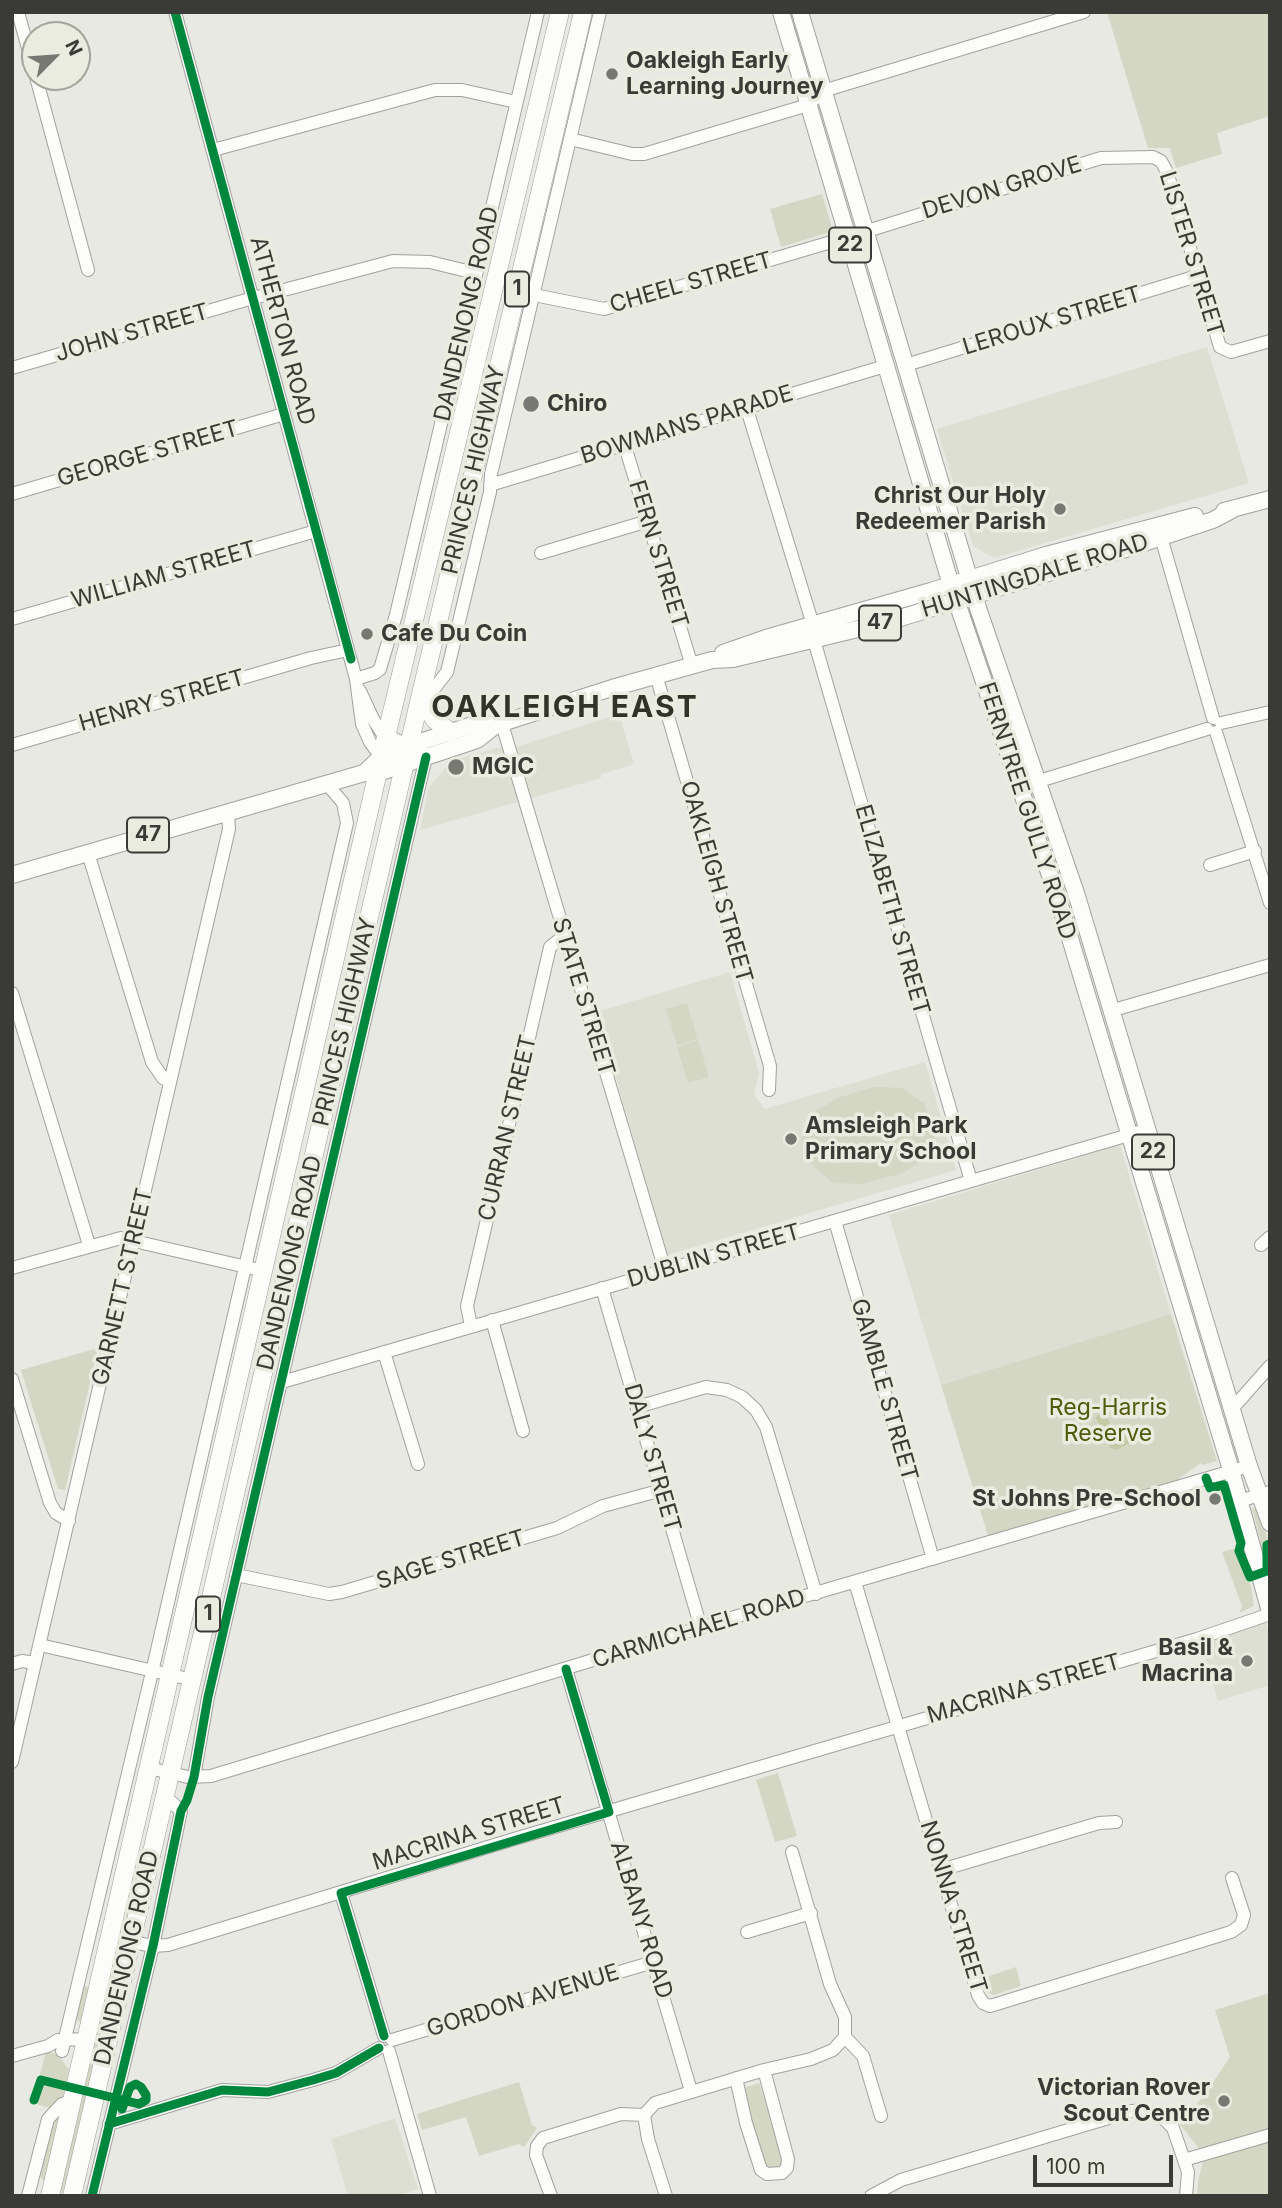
<!DOCTYPE html>
<html>
<head>
<meta charset="utf-8">
<style>
	body { margin:0 }
	#map { position:relative; width:1282px; height:2208px; overflow:hidden; background:#e8e9e2; font-family:Inter,sans-serif }
	canvas { display:block }
	.frame { position:absolute; inset:0; border:14px solid #3a3b36; pointer-events:none }
	.north { position:absolute; left:21px; top:21px; width:70px; height:70px; box-sizing:border-box; background:#e9ecdf; border:2px solid #a3a59b; border-radius:50%; rotate:65deg; font-size:19px; font-weight:700; line-height:28px; text-align:center; color:#3a3b36 }
	.north::after { content:''; display:block; margin:auto; width:24px; height:32px; background:#777872; clip-path:polygon(50% 0,100% 100%,50% 72%,0 100%) }
	.scale { position:absolute; left:1033px; top:2155px; width:140px; height:32px; box-sizing:border-box; border:4px solid #3a3b36; border-top:0; padding-left:9px; font-size:21px; line-height:24px; white-space:nowrap; color:#3a3b36; -webkit-text-stroke:5px #e9ecdf; paint-order:stroke }
</style>
</head>
<body>
<div id="map">
<canvas width="1282" height="2208"></canvas>
<div class="frame"></div>
<div class="north">N</div>
<div class="scale">100 m</div>
</div>
<script>
const ctx = document.querySelector('canvas').getContext('2d');
ctx.lineJoin = 'round';
function paint(path, color) {
  ctx.fillStyle = color;
  ctx.fill(path, 'evenodd');
}
function poly(rows) {
  const path = new Path2D();
  for (const r of rows) {
    path.moveTo(r[0], r[1]);
    for (let i = 2; i < r.length; i += 2) path.lineTo(r[i], r[i + 1]);
  }
  return path;
}
function trace(path, color, width, dash) {
  ctx.strokeStyle = color;
  ctx.lineWidth = width;
  ctx.lineCap = dash ? 'butt' : 'round';
  ctx.setLineDash(dash || []);
  ctx.stroke(path);
}
function label(font, color, halo, rows, align = 'center') {
  ctx.font = font + ' Inter,sans-serif';
  ctx.lineWidth = 7;
  ctx.setLineDash([]);
  ctx.textBaseline = 'middle';
  ctx.strokeStyle = halo;
  ctx.fillStyle = color;
  for (const [text, x, y, turn = 0] of rows) {
    ctx.save();
    ctx.translate(x, y);
    ctx.rotate((+turn || 0) * Math.PI / 180);
    ctx.textAlign = isNaN(turn) ? turn : align;
    if (halo) ctx.strokeText(text, 0, 0);
    ctx.fillText(text, 0, 0);
    ctx.restore();
  }
}
paint(poly([
	[1207,347,1249,483,994,558,973,546,937,429],
	[619,714,634,764,601,774,601,778,420,830,429,787,451,761,497,748,519,746],
	[730,972,759,1073,754,1094,764,1109,925,1062,956,1170,667,1255,597,1012],
	[1120,1145,1171,1314,941,1385,889,1215],
	[1266,1622,1270,1637,1270,1685,1218,1701,1200,1642],
	[395,2118,418,2189,396,2196,348,2196,331,2139]
]), '#dcdfd2');
paint(poly([
	[1107,12,1270,12,1270,116,1217,133,1222,154,1176,168,1170,148,1148,148],
	[822,194,833,231,781,247,770,209],
	[687,1003,698,1039,677,1045,666,1009],
	[698,1040,709,1077,688,1083,677,1047],
	[873,1087,902,1088,924,1103,935,1135,923,1160,903,1173,860,1184,833,1183,810,1163,801,1139,811,1114,838,1098],
	[1171,1314,1217,1461,1203,1465,1201,1463,1157,1494,990,1542,941,1385],
	[98,1348,65,1490,58,1489,21,1370],
	[1256,1508,1267,1537,1268,1540,1263,1543,1266,1564,1263,1564,1260,1538,1252,1509],
	[1237,1548,1251,1587,1254,1606,1239,1613,1242,1606,1222,1552],
	[778,1773,797,1836,775,1842,756,1780],
	[140,1876,75,2152,62,2193,59,2192,131,1897],
	[1016,1967,1021,1986,994,1995,987,1992,983,1978],
	[83,1986,90,1987,81,2022,76,2020],
	[1270,1993,1270,2130,1201,2151,1179,2123,1203,2097,1230,2057,1215,2010],
	[46,2052,58,2054,69,2070,64,2095,50,2108,32,2103],
	[519,2082,532,2125,537,2128,524,2147,519,2144,479,2156,466,2117,422,2130,417,2114],
	[759,2083,783,2155,783,2165,779,2171,764,2167,747,2110,743,2088],
	[61,2112,46,2179,43,2181,39,2172,51,2121],
	[1270,2141,1270,2196,1197,2196,1198,2181,1203,2161]
]), '#d4d7c4');
paint(poly([
	[1098,1415,1107,1417,1111,1425,1109,1434,1112,1438,1120,1429,1125,1430,1132,1439,1130,1443,1116,1450,1110,1448,1105,1432,1099,1425,1096,1418]
]), '#c4caa6');
const minor = poly([
	[18,12,35,74],
	[175,12,356,679,362,724,370,742,381,757],
	[36,77,88,270],
	[570,139,632,154,644,154,808,105,823,91,1084,12],
	[213,150,435,90,462,90,516,102],
	[534,295,604,309,848,237,1101,158,1153,157,1161,161,1167,172,1220,347,1231,352,1270,341],
	[906,365,1197,276],
	[12,368,246,300,393,261,430,262,475,273],
	[746,406,813,625],
	[624,443,692,666],
	[490,485,885,366],
	[12,494,284,414],
	[1159,530,1213,718],
	[541,553,648,521],
	[12,619,316,531],
	[814,640,971,1181],
	[656,675,770,1066,769,1090],
	[356,679,375,673,380,669,396,615,538,12],
	[360,691,373,719,382,733,409,746],
	[420,698,433,690,447,672,490,492,491,474,600,12],
	[1221,723,1270,712],
	[502,724,665,1270],
	[1216,732,1270,903],
	[12,745,311,658,348,650],
	[1020,787,1207,729],
	[88,853,152,1062,163,1078,170,1082],
	[1210,865,1255,851],
	[12,993,89,1245],
	[1110,1011,1270,965],
	[835,1221,933,1559],
	[1261,1245,1270,1237],
	[12,1268,121,1238,264,1271],
	[602,1288,701,1628],
	[492,1320,523,1431],
	[471,1326,467,1306,550,947,564,936],
	[384,1352,418,1464],
	[12,1379,50,1503,56,1513,69,1521],
	[282,1382,1146,1130],
	[637,1407,706,1387,727,1390,742,1397,756,1410,766,1427,816,1594],
	[1232,1409,1270,1366],
	[1239,1501,1270,1492],
	[236,1575,329,1594,342,1592,557,1528,603,1506,662,1490],
	[855,1582,978,1995,983,2003,990,2006,1231,1932,1241,1925,1244,1915,1232,1878],
	[40,1645,193,1680],
	[12,1664,22,1661,35,1663],
	[566,1669,691,2091],
	[12,1762,229,829,228,812],
	[149,1768,188,1777,211,1776,771,1606,1249,1466],
	[194,1777,208,1697,426,757],
	[792,1852,830,1984,845,2017,845,2037,863,2056,881,2116],
	[941,1870,1099,1823,1116,1822],
	[341,1893,384,2036],
	[747,1932,811,1913],
	[132,1942,153,1946,168,1945,514,1839,1197,1639,1270,1614],
	[392,2040,653,1962],
	[62,2051,152,1672,347,823,343,803,327,784],
	[389,2051,430,2196],
	[12,2056,48,2046,58,2040,86,2039],
	[736,2078,746,2123,761,2170,767,2174,782,2173,787,2168,788,2159,764,2070],
	[644,2115,648,2139,666,2196],
	[109,2124,222,2090,268,2092,313,2080,336,2073,379,2048],
	[1184,2160,1188,2172,1186,2196],
	[28,2196,48,2119,62,2104,72,2101],
	[92,2196,153,1946,181,1811,166,1797],
	[551,2196,536,2155,537,2146,543,2138,621,2114,644,2115,655,2103,764,2070,811,2059,833,2050,845,2037],
	[871,2196,901,2180,1132,2111,1143,2110,1161,2116,1173,2128,1184,2160,1270,2135]
]);
const major = poly([
	[781,12,951,585,1059,902,1231,1470,1270,1612],
	[800,12,979,611,1076,893,1249,1466,1270,1523],
	[1224,511,1270,499],
	[723,653,766,638,931,591,1046,555,1195,516],
	[364,773,381,757,426,740,472,725,496,725,612,688,712,660,733,659,887,622,1120,551,1213,520,1232,510],
	[12,875,364,773,378,773,477,740,496,725]
]);
const highway = poly([
	[420,698,435,720,450,732],
	[50,2196,386,737,560,12],
	[72,2196,420,698,583,12]
]);
trace(minor, '#a1a29d', 14);
trace(major, '#a1a29d', 18);
trace(highway, '#a1a29d', 19);
trace(minor, '#fcfcfb', 12);
trace(major, '#fcfcfb', 16);
trace(highway, '#fcfcfb', 18);
trace(poly([
	[175,12,351,659],
	[1206,1478,1210,1488,1224,1485,1241,1543,1239,1551,1250,1577,1267,1571,1267,1545,1270,1544],
	[384,2036,341,1893,609,1812,566,1669],
	[34,2100,41,2080,139,2104,146,2100,146,2095,141,2087,136,2084,130,2087,128,2092,122,2109],
	[109,2124,222,2090,268,2092,313,2080,336,2073,379,2048],
	[92,2196,153,1946,181,1811,187,1800,194,1777,208,1697,426,757]
]), '#00873e', 9);
for (const [x, y, r, color] of [
	[612,74,7,"#777872"],
	[531,404,9,"#777872"],
	[1060,509,7,"#777872"],
	[367,634,7,"#777872"],
	[456,767,9,"#777872"],
	[791,1139,7,"#777872"],
	[1215,1499,7,"#777872"],
	[1247,1661,7,"#777872"],
	[1224,2101,7,"#777872"]
]) {
  const dot = new Path2D();
  dot.arc(x, y, r, 0, 2 * Math.PI);
  ctx.fillStyle = color;
  ctx.fill(dot);
  trace(dot, '#e9ecdf', 2.5);
}
for (const [x, y, w] of [
	[850,245,42],
	[517,289,24],
	[880,623,42],
	[148,835,42],
	[1153,1152,42],
	[208,1614,24]
]) {
  const box = new Path2D();
  box.roundRect(x - w / 2, y - 17.5, w, 35, 5);
  ctx.fillStyle = '#e9ecdf';
  ctx.fill(box);
  trace(box, '#3a3b36', 2);
}
label('bold 21px', '#3a3b36', null, [
	["22",850,245],
	["1",517,289],
	["47",880,623],
	["47",148,835],
	["22",1153,1152],
	["1",208,1614]
]);
label('bold 23px', '#3a3b36', '#e9ecdf', [
	["Oakleigh Early",626,61],
	["Learning Journey",626,87],
	["Chiro",547,404],
	["Christ Our Holy",1046,496,"right"],
	["Redeemer Parish",1046,522,"right"],
	["Cafe Du Coin",381,634],
	["MGIC",472,767],
	["Amsleigh Park",805,1126],
	["Primary School",805,1152],
	["St Johns Pre-School",1201,1499,"right"],
	["Basil &",1233,1648,"right"],
	["Macrina",1233,1674,"right"],
	["Victorian Rover",1210,2088,"right"],
	["Scout Centre",1210,2114,"right"]
], 'left');
label('23px', '#3a3b36', '#e9ecdf', [
	["DEVON GROVE",1002,188,-17],
	["LISTER STREET",1191,254,73],
	["CHEEL STREET",691,283,-16],
	["DANDENONG ROAD",467,314,-77],
	["LEROUX STREET",1052,321,-17],
	["ATHERTON ROAD",282,331,75],
	["JOHN STREET",132,333,-16],
	["BOWMANS PARADE",687,425,-17],
	["GEORGE STREET",148,454,-16],
	["PRINCES HIGHWAY",474,470,-77],
	["FERN STREET",658,554,73],
	["WILLIAM STREET",164,575,-16],
	["HUNTINGDALE ROAD",1035,576,-17],
	["HENRY STREET",162,701,-16],
	["FERNTREE GULLY ROAD",1027,811,72],
	["OAKLEIGH STREET",716,882,74],
	["ELIZABETH STREET",892,910,74],
	["STATE STREET",583,997,73],
	["PRINCES HIGHWAY",345,1022,-77],
	["CURRAN STREET",508,1128,-77],
	["DUBLIN STREET",714,1256,-16],
	["DANDENONG ROAD",290,1263,-77],
	["GARNETT STREET",123,1287,-77],
	["GAMBLE STREET",884,1390,74],
	["DALY STREET",652,1458,74],
	["SAGE STREET",451,1560,-17],
	["CARMICHAEL ROAD",699,1629,-17],
	["MACRINA STREET",1024,1689,-16],
	["MACRINA STREET",469,1834,-17],
	["NONNA STREET",953,1907,73],
	["ALBANY ROAD",641,1920,73],
	["DANDENONG ROAD",127,1958,-77],
	["GORDON AVENUE",523,2001,-17]
]);
label('23px', '#515a0b', '#e9ecdf', [
	["Reg-Harris",1108,1408],
	["Reserve",1108,1434]
]);
ctx.letterSpacing = '2px';
label('bold 30px', '#303328', '#e9ecdf', [
	["OAKLEIGH EAST",565,708]
]);
ctx.letterSpacing = '0px';
</script>
</body>
</html>
